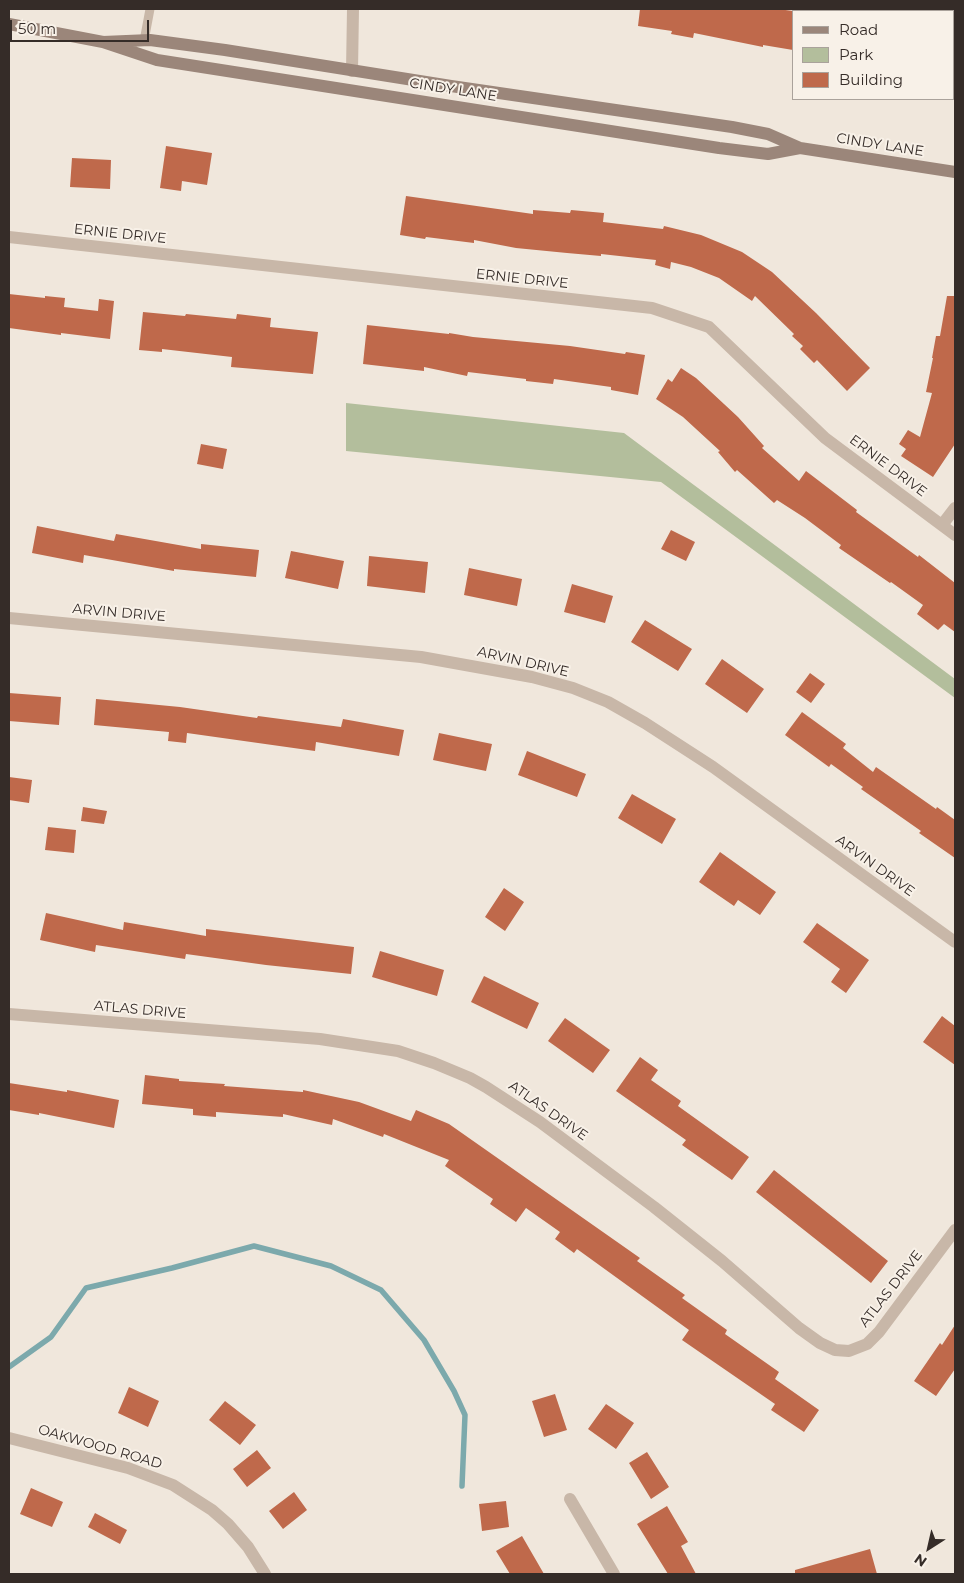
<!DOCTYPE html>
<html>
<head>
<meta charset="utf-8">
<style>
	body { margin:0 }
	#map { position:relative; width:964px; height:1583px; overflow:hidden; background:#f0e7dc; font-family:Montserrat,sans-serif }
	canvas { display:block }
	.frame { position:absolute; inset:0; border:10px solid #352c28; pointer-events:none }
	.legend { position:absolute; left:792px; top:10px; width:162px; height:90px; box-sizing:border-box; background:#f8f1e8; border:1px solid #aaa29b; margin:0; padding:6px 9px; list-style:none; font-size:15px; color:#352c28 }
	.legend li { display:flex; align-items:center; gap:10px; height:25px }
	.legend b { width:25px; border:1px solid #aaa29b }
	.north { position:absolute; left:904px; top:1523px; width:50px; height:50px; -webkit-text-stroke:4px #f8f1e8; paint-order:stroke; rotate:215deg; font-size:14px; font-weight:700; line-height:20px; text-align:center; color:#352c28 }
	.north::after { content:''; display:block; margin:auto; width:18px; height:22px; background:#352c28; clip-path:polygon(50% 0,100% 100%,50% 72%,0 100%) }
	.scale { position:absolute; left:10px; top:20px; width:139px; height:22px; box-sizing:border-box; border:2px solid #352c28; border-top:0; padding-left:6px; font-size:15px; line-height:18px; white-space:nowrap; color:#352c28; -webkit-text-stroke:4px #f8f1e8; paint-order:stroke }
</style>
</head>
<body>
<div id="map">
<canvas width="964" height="1583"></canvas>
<div class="frame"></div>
<ul class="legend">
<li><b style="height:6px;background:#9b867a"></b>Road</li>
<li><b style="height:14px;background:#b3be9c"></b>Park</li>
<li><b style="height:14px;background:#bf694b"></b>Building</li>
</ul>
<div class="north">N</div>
<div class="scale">50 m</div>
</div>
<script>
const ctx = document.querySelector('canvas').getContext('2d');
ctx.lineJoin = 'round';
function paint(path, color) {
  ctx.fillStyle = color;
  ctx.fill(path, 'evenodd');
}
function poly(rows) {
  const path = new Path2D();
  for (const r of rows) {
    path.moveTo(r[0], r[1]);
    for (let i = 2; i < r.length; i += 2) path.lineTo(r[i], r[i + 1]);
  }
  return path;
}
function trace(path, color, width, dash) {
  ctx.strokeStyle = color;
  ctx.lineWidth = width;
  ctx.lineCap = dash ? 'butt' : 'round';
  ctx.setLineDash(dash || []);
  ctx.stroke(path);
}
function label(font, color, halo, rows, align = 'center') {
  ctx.font = font + ' Montserrat,sans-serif';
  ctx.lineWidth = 4;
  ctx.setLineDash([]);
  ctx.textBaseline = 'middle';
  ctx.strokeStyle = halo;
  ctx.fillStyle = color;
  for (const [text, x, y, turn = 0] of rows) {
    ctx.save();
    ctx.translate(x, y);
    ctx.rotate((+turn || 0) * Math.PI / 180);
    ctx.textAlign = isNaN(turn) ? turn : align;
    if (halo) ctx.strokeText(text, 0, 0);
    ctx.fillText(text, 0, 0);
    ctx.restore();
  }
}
paint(poly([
	[346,403,624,433,955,679,955,698,661,482,346,451]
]), '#b3be9c');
trace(poly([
	[9,1367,51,1337,86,1288,172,1268,254,1246,331,1266,381,1290,424,1340,454,1391,465,1415,462,1486]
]), '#7ca9ac', 5.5);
paint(poly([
	[640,9,778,9,793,11,793,50,763,45,763,47,694,33,693,38,671,34,672,31,638,26],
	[166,146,212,153,207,185,182,181,181,191,160,188],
	[72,158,111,160,110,189,70,187],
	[406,196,533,214,533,210,570,213,571,210,604,213,603,222,663,229,664,226,701,235,742,252,772,272,816,313,870,368,847,391,817,360,814,363,800,349,803,346,792,336,794,334,755,296,752,301,719,278,691,267,671,262,670,269,655,265,656,260,601,254,601,256,567,253,516,248,474,240,474,243,426,237,425,239,400,235],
	[9,294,45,298,45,296,65,298,64,307,98,311,99,299,114,301,110,339,61,333,61,335,9,328],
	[947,296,955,296,955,444,933,477,901,456,906,449,899,444,908,430,920,437,932,393,926,392,933,358,932,358,936,336,940,336],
	[143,312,185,316,186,314,236,319,237,314,271,318,270,327,318,332,313,374,231,367,232,357,162,349,162,352,139,350],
	[367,325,449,334,449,333,473,337,570,346,625,354,626,352,645,355,638,395,611,390,611,387,554,379,553,384,526,381,526,379,468,372,467,376,424,367,424,371,363,364],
	[681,368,696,378,738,417,764,446,762,448,799,481,806,471,857,510,856,512,918,557,919,555,955,583,955,632,944,624,938,630,917,614,923,605,891,582,890,583,839,548,841,545,805,518,777,500,774,503,737,470,735,472,718,452,720,451,683,417,656,399,668,379,672,382],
	[201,444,227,449,223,469,197,464],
	[37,526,114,541,116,534,201,549,201,544,259,550,256,577,174,569,174,571,84,555,83,563,32,553],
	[671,530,695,542,686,561,661,549],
	[291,551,344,561,338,589,285,578],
	[369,556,428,562,425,593,367,586],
	[469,568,522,579,517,606,464,595],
	[572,584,613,596,605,623,564,612],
	[645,620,692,649,678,671,631,642],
	[722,659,764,689,747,713,705,684],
	[810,673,825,684,811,703,796,692],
	[9,693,61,697,59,725,9,721],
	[96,699,180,707,257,718,258,716,341,727,343,719,404,730,399,756,316,742,315,751,187,733,186,743,168,741,169,732,94,725],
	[802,712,846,744,843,748,873,772,876,767,936,809,937,807,955,820,955,858,919,833,921,831,861,789,863,787,831,764,829,767,785,735],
	[439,733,492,744,486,771,433,760],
	[527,751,586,774,577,797,518,775],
	[9,777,32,780,29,803,9,800],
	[632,794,676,819,662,844,618,818],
	[83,807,107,811,104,824,81,821],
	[48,827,76,830,74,853,45,850],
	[720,852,776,892,760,915,738,900,734,906,699,882],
	[504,888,524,902,505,931,485,917],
	[46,913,123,930,124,922,206,936,206,929,354,947,351,974,266,965,186,954,185,959,96,945,95,952,40,940],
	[817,923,869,960,846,993,831,982,840,969,803,942],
	[380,951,444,970,437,996,372,977],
	[484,976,539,1003,527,1029,471,1002],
	[942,1016,955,1026,955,1065,923,1042],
	[565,1018,610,1050,593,1073,548,1041],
	[640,1057,658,1070,651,1080,681,1101,678,1106,749,1157,732,1180,682,1145,686,1140,616,1091],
	[145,1075,179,1079,179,1081,225,1084,224,1086,303,1092,303,1090,359,1102,411,1121,416,1110,449,1124,640,1258,637,1261,685,1295,682,1298,727,1330,725,1334,779,1372,775,1379,819,1410,804,1432,771,1410,775,1404,682,1340,689,1330,577,1249,574,1253,555,1239,560,1232,526,1208,516,1222,490,1204,493,1199,445,1166,449,1160,384,1134,383,1137,333,1119,332,1125,283,1114,283,1117,216,1112,216,1117,193,1115,193,1109,142,1104],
	[9,1083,67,1092,67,1090,119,1100,114,1128,39,1113,39,1115,9,1110],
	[774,1170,888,1261,871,1283,756,1192],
	[955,1325,955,1369,936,1396,914,1381,940,1343,942,1345],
	[129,1387,159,1401,148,1427,118,1413],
	[555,1394,567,1430,544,1437,532,1401],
	[225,1401,256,1425,240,1445,209,1420],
	[606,1404,634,1423,616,1449,588,1429],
	[257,1450,271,1468,247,1487,233,1469],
	[647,1452,669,1487,651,1499,629,1463],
	[31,1488,63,1502,52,1527,20,1514],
	[294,1492,307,1510,283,1529,269,1511],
	[506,1501,509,1527,482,1531,479,1504],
	[667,1506,688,1542,681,1546,696,1574,668,1574,637,1524],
	[95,1513,127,1530,120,1544,88,1527],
	[522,1536,544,1574,510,1574,496,1551],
	[870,1549,877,1574,795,1574,795,1570]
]), '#bf694b');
trace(poly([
	[144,41,150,9]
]), '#c8b7a8', 9);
trace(poly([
	[352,71,353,9],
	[9,237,652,308,709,327,825,438,955,535],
	[942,525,955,508],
	[9,618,421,657,532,677,573,688,608,702,645,723,713,767,955,942],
	[9,1014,320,1039,398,1051,434,1063,470,1078,486,1087,540,1122,654,1207,722,1261,799,1328,820,1343,835,1350,849,1351,867,1344,879,1332,955,1230],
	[9,1438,128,1468,173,1485,212,1510,228,1524,248,1547,265,1574],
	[570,1499,614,1574]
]), '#c8b7a8', 12);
trace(poly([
	[9,24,103,42,157,60,719,148,768,154,800,148],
	[103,42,150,40,225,50,451,86,732,127,768,134,800,148,955,172]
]), '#9b867a', 12);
label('14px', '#352c28', '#f8f1e8', [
	["CINDY LANE",453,90,9],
	["CINDY LANE",880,145,9],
	["ERNIE DRIVE",120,234,6],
	["ERNIE DRIVE",522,279,6],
	["ERNIE DRIVE",888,466,37],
	["ARVIN DRIVE",119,613,5],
	["ARVIN DRIVE",523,662,13],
	["ARVIN DRIVE",875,866,36],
	["ATLAS DRIVE",140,1010,5],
	["ATLAS DRIVE",548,1111,35],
	["ATLAS DRIVE",891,1289,-52],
	["OAKWOOD ROAD",100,1447,16]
]);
</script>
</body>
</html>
